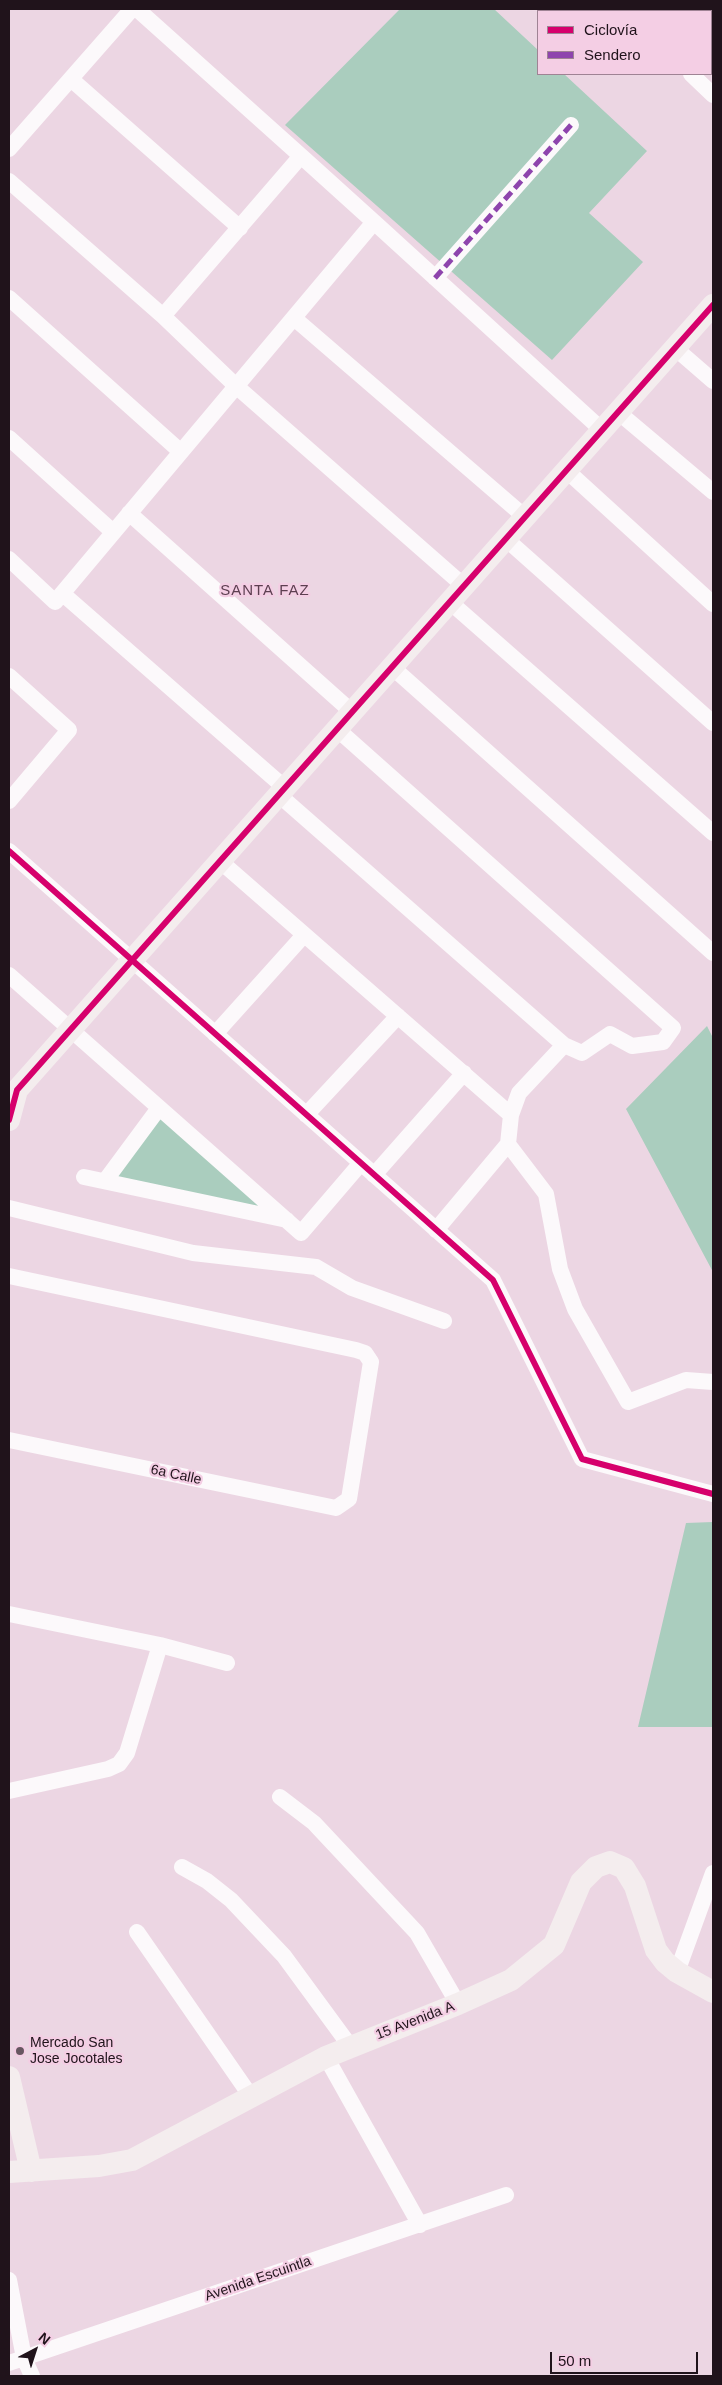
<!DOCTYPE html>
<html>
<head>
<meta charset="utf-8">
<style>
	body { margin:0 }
	#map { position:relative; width:722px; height:2385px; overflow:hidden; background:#ecd6e3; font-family:Arial,sans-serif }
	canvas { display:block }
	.frame { position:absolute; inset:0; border:10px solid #20131b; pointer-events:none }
	.legend { position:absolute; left:537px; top:10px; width:175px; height:65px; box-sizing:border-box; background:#f4cee4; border:1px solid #9f8394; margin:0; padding:6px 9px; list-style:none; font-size:15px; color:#20131b }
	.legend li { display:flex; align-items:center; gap:10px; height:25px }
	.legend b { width:25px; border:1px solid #9f8394 }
	.north { position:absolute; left:10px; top:2325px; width:50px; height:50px; -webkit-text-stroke:4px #f4cee4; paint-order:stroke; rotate:40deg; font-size:14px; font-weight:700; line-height:20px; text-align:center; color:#20131b }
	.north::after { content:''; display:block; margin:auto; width:18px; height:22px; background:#20131b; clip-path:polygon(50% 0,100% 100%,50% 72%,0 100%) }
	.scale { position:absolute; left:550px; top:2352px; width:148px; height:22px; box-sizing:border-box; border:2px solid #20131b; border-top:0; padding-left:6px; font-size:15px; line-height:18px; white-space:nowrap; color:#20131b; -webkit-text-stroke:4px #f4cee4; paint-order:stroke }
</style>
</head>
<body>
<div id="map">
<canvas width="722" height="2385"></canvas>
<div class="frame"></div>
<ul class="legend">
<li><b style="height:6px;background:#d6006c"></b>Ciclovía</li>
<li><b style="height:6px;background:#8e44ad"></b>Sendero</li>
</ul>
<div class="north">N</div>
<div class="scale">50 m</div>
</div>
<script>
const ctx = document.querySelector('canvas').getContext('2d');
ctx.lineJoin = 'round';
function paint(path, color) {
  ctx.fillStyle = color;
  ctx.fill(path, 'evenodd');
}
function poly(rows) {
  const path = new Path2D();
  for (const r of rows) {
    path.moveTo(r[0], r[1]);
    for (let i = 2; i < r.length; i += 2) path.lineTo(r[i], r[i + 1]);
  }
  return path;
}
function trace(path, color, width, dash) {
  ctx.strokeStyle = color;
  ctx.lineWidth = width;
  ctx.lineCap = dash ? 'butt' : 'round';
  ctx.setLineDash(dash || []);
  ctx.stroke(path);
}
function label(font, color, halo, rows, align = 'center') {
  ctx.font = font + ' Arial,sans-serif';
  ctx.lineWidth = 4.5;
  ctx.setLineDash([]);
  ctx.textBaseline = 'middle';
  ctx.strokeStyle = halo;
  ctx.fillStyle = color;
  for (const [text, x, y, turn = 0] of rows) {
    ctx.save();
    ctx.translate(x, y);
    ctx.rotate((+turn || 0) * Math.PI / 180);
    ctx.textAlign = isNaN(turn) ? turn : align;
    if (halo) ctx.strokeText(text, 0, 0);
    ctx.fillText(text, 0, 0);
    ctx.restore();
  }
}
paint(poly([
	[400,9,494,9,538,50,538,74,564,74,647,151,589,213,643,262,552,360,285,125],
	[707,1026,713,1038,713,1272,626,1109],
	[159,1108,288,1220,105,1181],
	[713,1522,713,1727,638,1727,686,1523]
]), '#aacdbe');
trace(poly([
	[137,9,301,156,163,316],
	[665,11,666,9],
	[691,74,713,95],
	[72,80,240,228],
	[9,149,132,9],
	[301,156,374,222],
	[9,181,163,316,236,386,464,586],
	[435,278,571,125],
	[9,298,181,452],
	[294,318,525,517],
	[675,348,713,381],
	[618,412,713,492],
	[9,438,113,532],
	[566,470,713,604],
	[129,513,352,712],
	[506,539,713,723],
	[9,559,55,602,374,222,602,430],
	[63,594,285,788],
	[450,602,713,833],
	[392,667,713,953],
	[9,676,69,730,9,801],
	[337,729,673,1028,663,1042,632,1046,610,1034,582,1053,564,1045,519,1093,511,1115],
	[279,795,564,1045],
	[9,851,493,1280,582,1459,713,1494],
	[220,861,511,1115,508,1144,436,1230],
	[9,975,301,1233,361,1163],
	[215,1034,304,935],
	[306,1115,398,1016],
	[508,1144,546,1194,560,1269,575,1309,628,1402,686,1380,713,1382],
	[374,1175,464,1073],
	[84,1177,287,1220],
	[105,1181,159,1108],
	[9,1208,193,1253,316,1267,352,1288,444,1321],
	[9,1276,356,1350,365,1353,371,1362,349,1499,336,1508,9,1440],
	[9,1614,160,1645,227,1663],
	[9,1791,108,1769,119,1764,127,1753,160,1645],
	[280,1797,314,1823,417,1933,458,2004],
	[182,1867,207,1881,231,1900,284,1956,350,2046],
	[137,1932,252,2098],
	[677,1972,713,1873],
	[326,2057,420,2225],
	[9,2280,24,2358,32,2376],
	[9,2363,506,2195]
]), '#fcf9fb', 16);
trace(poly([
	[9,1120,17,1090,713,305],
	[9,2077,31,2171],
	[9,2172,99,2166,132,2160,326,2057,458,2004,511,1980,554,1945,581,1882,596,1867,610,1862,624,1868,635,1886,656,1950,665,1962,677,1972,713,1992]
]), '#f4edee', 22);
trace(poly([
	[435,278,571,125]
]), '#8e44ad', 5, [10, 5]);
trace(poly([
	[9,851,493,1280,582,1459,713,1494],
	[9,1120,17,1090,713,305]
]), '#d6006c', 6);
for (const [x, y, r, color] of [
	[20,2051,5,"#675761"]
]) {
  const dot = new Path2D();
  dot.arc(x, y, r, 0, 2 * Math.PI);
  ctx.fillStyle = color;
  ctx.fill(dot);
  trace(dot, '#f4cee4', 2);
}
label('14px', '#20131b', '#f4cee4', [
	["6a Calle",176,1475,12],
	["15 Avenida A",415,2021,-21],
	["Avenida Escuintla",258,2279,-19]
]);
label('14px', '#20131b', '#f4cee4', [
	["Mercado San",30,2043],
	["Jose Jocotales",30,2059]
], 'left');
ctx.letterSpacing = '1px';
label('15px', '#5d3f51', '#f4cee4', [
	["SANTA FAZ",265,591]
]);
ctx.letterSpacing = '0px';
</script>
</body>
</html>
